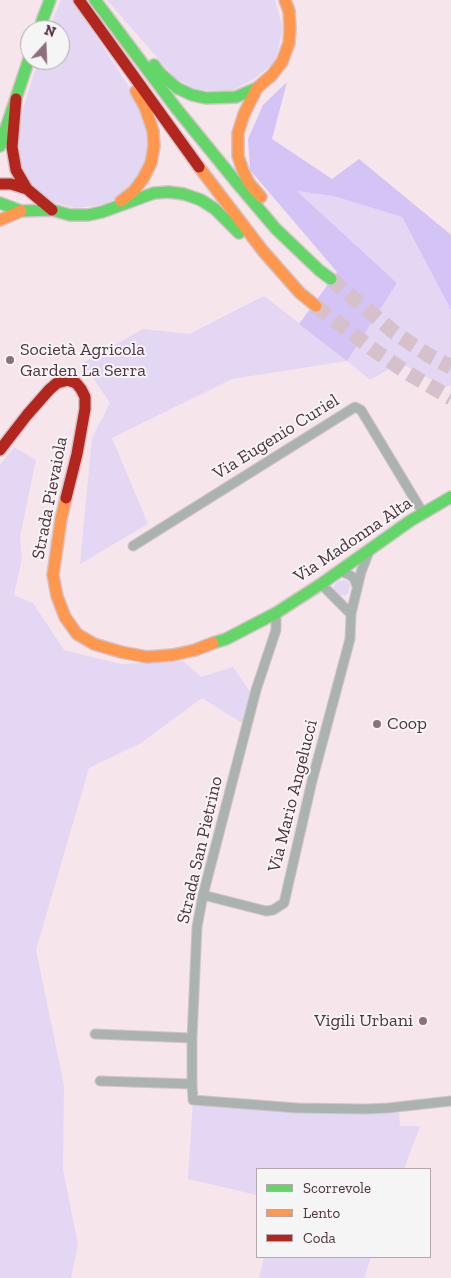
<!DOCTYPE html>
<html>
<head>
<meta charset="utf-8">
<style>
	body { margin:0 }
	#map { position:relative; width:451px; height:1278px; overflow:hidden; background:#f7e5ec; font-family:"Zilla Slab",serif }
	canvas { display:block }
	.legend { position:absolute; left:256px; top:1168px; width:175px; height:90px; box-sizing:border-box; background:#f5f5f5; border:1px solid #b4a7ad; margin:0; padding:6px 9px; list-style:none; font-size:15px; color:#523140 }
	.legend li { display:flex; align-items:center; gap:10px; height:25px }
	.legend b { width:25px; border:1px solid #b4a7ad }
	.north { position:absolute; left:20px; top:20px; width:50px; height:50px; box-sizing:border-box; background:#f5f5f5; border:1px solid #b4a7ad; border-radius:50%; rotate:20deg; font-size:14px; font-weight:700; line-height:20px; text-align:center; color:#523140 }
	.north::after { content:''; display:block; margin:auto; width:18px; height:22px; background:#8c707c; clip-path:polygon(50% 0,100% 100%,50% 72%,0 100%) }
</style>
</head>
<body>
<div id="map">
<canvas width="451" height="1278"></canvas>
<ul class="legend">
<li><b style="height:6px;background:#63d668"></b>Scorrevole</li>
<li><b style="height:6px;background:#ff974d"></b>Lento</li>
<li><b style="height:6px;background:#b3261e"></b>Coda</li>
</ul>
<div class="north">N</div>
</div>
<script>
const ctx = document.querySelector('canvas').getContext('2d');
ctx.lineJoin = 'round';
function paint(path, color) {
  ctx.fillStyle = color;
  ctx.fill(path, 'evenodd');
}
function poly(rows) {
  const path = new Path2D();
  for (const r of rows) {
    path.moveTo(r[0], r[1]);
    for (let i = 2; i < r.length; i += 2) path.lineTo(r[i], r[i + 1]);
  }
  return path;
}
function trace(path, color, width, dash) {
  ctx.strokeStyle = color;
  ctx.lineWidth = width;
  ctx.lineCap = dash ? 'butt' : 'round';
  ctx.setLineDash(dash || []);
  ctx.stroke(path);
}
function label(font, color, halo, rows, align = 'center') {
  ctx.font = font + ' "Zilla Slab",serif';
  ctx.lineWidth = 4;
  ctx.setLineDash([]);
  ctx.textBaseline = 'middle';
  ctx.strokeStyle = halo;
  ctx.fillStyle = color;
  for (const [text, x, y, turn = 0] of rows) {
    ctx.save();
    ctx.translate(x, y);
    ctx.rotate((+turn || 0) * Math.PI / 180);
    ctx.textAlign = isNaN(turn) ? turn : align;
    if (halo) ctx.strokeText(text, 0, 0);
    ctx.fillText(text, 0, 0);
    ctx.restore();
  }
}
paint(poly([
	[61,0,72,0,134,94,149,132,146,159,134,186,107,204,76,208,46,200,29,180,18,158,20,119,38,60,60,60,60,42,62,42,65,34,60,31,60,30,50,27],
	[107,0,275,0,283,28,275,62,254,79,231,91,197,90,175,78],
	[296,190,333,196,402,217,451,310,451,385,446,387,400,363,370,380,347,361,232,379,112,438,148,524,80,564,92,438,110,403,83,363,143,329,189,334,264,296,347,360,397,283],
	[14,447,36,460,20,537,22,558,14,595,33,603,64,650,121,664,183,661,201,677,233,667,251,693,242,723,202,698,141,743,89,768,36,950,64,1085,63,1169,78,1245,71,1278,0,1278,0,465],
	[343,580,346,580,349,583,350,586,348,593,346,595,340,595,336,593,334,590,334,586,337,582],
	[193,1100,376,1108,399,1113,400,1126,420,1126,404,1169,257,1169,257,1195,188,1179],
	[264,1257,371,1257,364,1278,259,1278]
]), '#e3d7f4');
paint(poly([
	[287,82,272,139,332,179,359,159,450,234,451,236,451,310,402,217,333,196,297,191,397,283,347,361,299,324,337,272,250,170,248,139,263,105]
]), '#d4c4f5');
trace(poly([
	[331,279,395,333,428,355,451,367],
	[316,306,371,348,406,372,451,398]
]), '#d6c1ca', 15, [15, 8]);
const street = poly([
	[133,546,355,407,361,410,423,513],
	[340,571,348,574,354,578,357,586],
	[321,584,351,614,361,572,370,549],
	[276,613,276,630,256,690,203,895,197,927,192,1038,192,1084,193,1100,297,1108,366,1109,388,1108,451,1101],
	[203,895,266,911,273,910,284,903,312,781,350,639,351,614],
	[95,1034,192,1038],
	[100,1081,192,1084]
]);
const fast = poly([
	[95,0,176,108,237,183,276,229,319,270,331,279],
	[42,21,50,0],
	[154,65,160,73,177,88,192,95,206,98,236,97,257,88],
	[0,146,30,56],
	[0,203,21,211,52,210,70,215,88,215,102,212,154,193,169,192,184,194,201,200,215,209,239,233],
	[213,643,226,639,276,613,321,584,410,521,451,497]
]);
const slow = poly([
	[199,167,263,251,300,293,316,306],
	[261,197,249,183,243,171,238,156,238,133,244,114,257,88,272,75,282,62,289,43,290,28,289,11,285,0],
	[121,201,134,191,144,177,151,163,154,146,153,131,145,107,136,91],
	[0,220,21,211],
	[66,498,61,519,53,575,57,596,65,617,77,634,94,644,121,652,147,657,173,655,195,650,213,643]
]);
const jam = poly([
	[79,0,199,167],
	[16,99,12,147,16,170,27,189],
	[0,184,11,184,27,189,52,210],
	[0,450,27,415,49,390,57,383,68,380,76,383,81,389,85,397,85,409,77,454,66,498]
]);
trace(street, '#d4c3ca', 11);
trace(fast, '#d4c3ca', 14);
trace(slow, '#d4c3ca', 14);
trace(jam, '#d4c3ca', 14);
trace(street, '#aab3b0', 9);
trace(fast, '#63d668', 11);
trace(slow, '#ff974d', 11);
trace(jam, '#b3261e', 11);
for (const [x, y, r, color] of [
	[10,360,5,"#8c707c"],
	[377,724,5,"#8c707c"],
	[423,1021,5,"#8c707c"]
]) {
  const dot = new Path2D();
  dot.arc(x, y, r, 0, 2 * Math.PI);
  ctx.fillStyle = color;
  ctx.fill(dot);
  trace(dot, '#f5f5f5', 2);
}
label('18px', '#523140', '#f5f5f5', [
	["Società Agricola",20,350],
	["Garden La Serra",20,371],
	["Coop",387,724],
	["Vigili Urbani",413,1021,"right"]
], 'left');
label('18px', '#523140', '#f5f5f5', [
	["Via Eugenio Curiel",276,437,-32],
	["Strada Pievaiola",50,498,-79],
	["Via Madonna Alta",353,540,-34],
	["Via Mario Angelucci",293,796,-76],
	["Strada San Pietrino",200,850,-77]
]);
</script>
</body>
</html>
